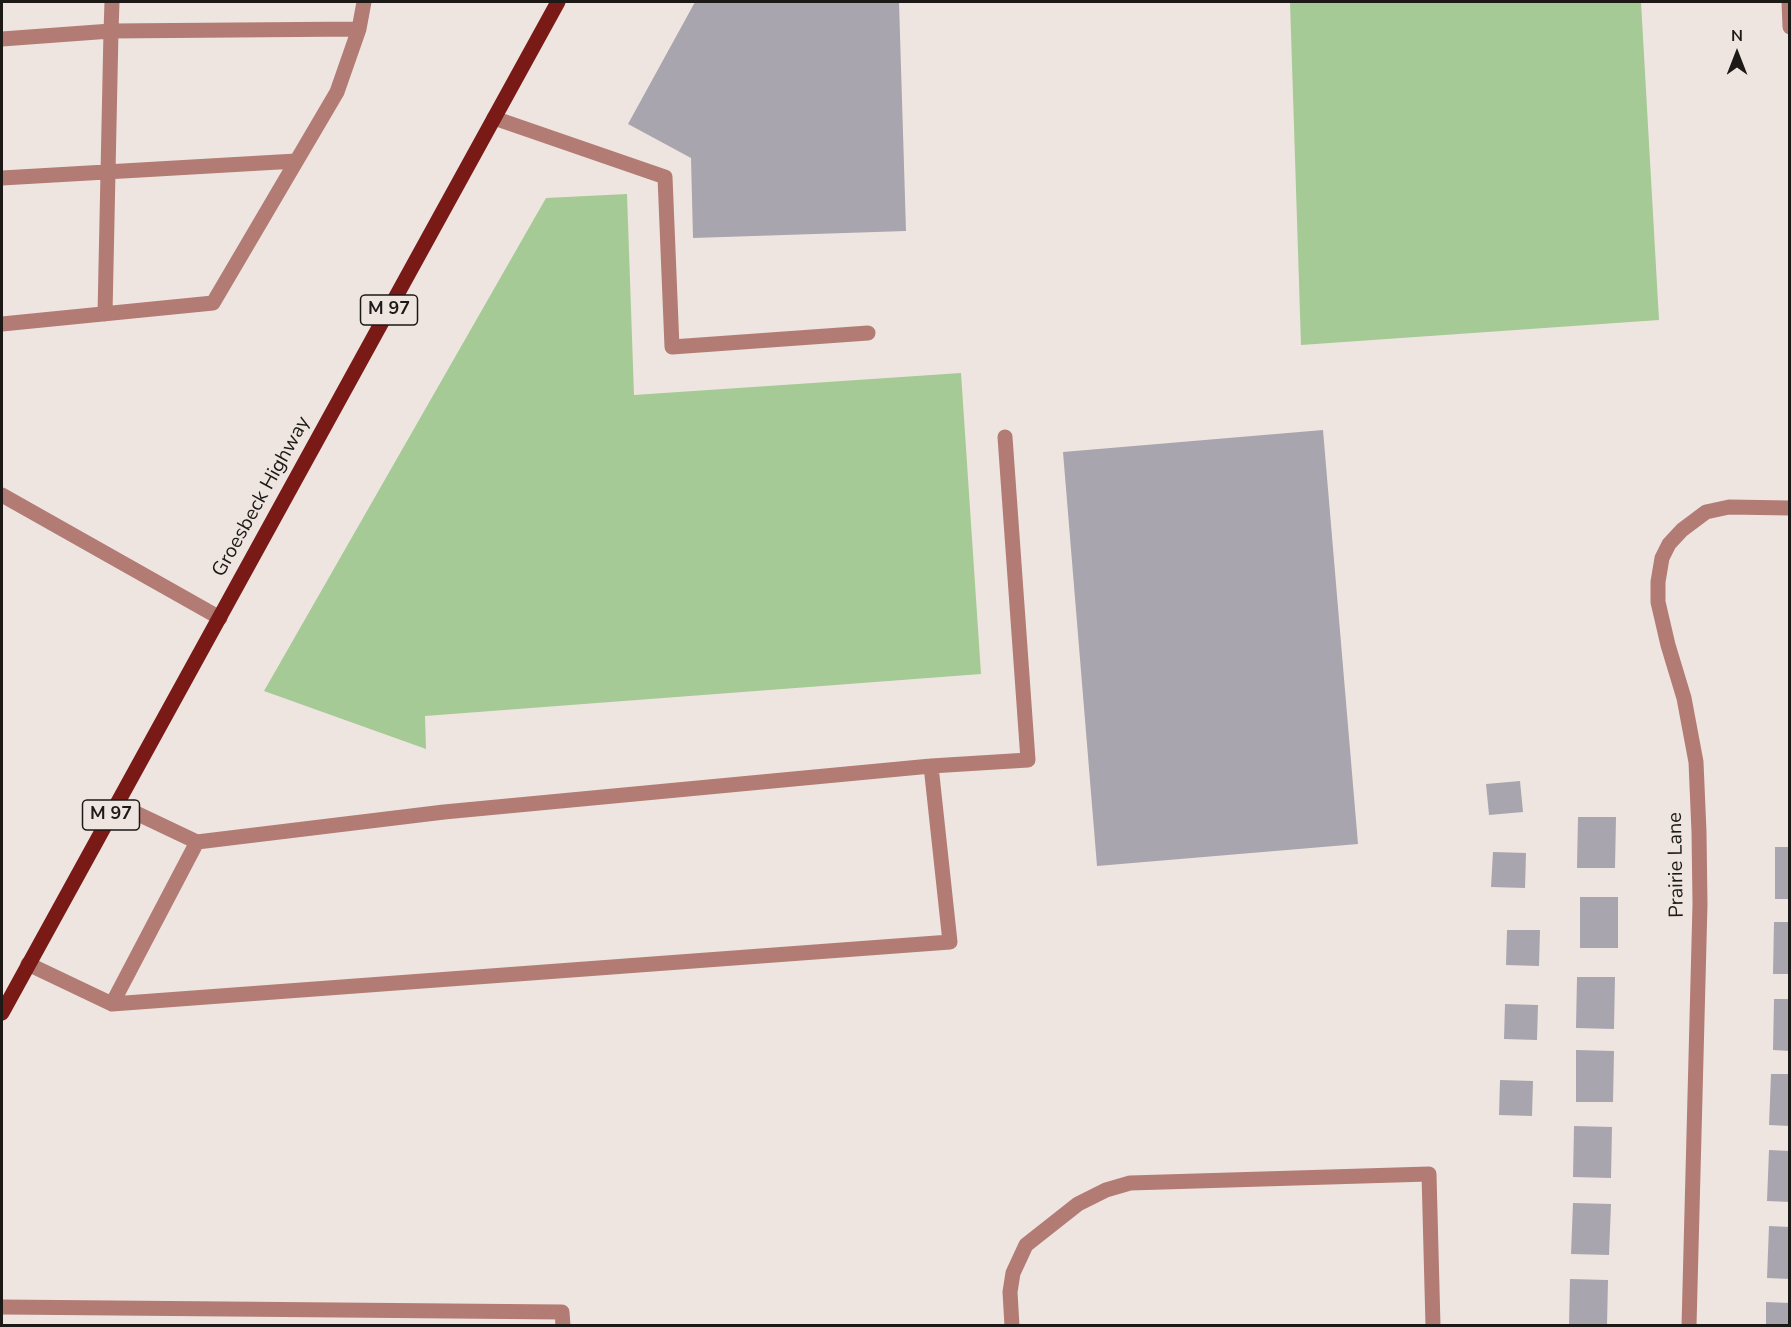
<!DOCTYPE html>
<html>
<head>
<meta charset="utf-8">
<style>
	body { margin:0 }
	#map { position:relative; width:1791px; height:1327px; overflow:hidden; background:#efe5e0; font-family:"Nunito Sans",sans-serif }
	canvas { display:block }
	.frame { position:absolute; inset:0; border:3px solid #1c1917; pointer-events:none }
	.north { position:absolute; left:1707px; top:24px; width:60px; height:60px; -webkit-text-stroke:4px #efe5e0; paint-order:stroke; rotate:0deg; font-size:16px; font-weight:700; line-height:24px; text-align:center; color:#1c1917 }
	.north::after { content:''; display:block; margin:auto; width:21px; height:27px; background:#1c1917; clip-path:polygon(50% 0,100% 100%,50% 72%,0 100%) }
</style>
</head>
<body>
<div id="map">
<canvas width="1791" height="1327"></canvas>
<div class="frame"></div>
<div class="north">N</div>
</div>
<script>
const ctx = document.querySelector('canvas').getContext('2d');
ctx.lineJoin = 'round';
function paint(path, color) {
  ctx.fillStyle = color;
  ctx.fill(path, 'evenodd');
}
function poly(rows) {
  const path = new Path2D();
  for (const r of rows) {
    path.moveTo(r[0], r[1]);
    for (let i = 2; i < r.length; i += 2) path.lineTo(r[i], r[i + 1]);
  }
  return path;
}
function trace(path, color, width, dash) {
  ctx.strokeStyle = color;
  ctx.lineWidth = width;
  ctx.lineCap = dash ? 'butt' : 'round';
  ctx.setLineDash(dash || []);
  ctx.stroke(path);
}
function label(font, color, halo, rows, align = 'center') {
  ctx.font = font + ' "Nunito Sans",sans-serif';
  ctx.lineWidth = 4.5;
  ctx.setLineDash([]);
  ctx.textBaseline = 'middle';
  ctx.strokeStyle = halo;
  ctx.fillStyle = color;
  for (const [text, x, y, turn = 0] of rows) {
    ctx.save();
    ctx.translate(x, y);
    ctx.rotate((+turn || 0) * Math.PI / 180);
    ctx.textAlign = isNaN(turn) ? turn : align;
    if (halo) ctx.strokeText(text, 0, 0);
    ctx.fillText(text, 0, 0);
    ctx.restore();
  }
}
paint(poly([
	[1290,2,1641,2,1659,320,1301,345],
	[627,194,634,395,961,373,981,674,425,716,426,749,264,691,546,198]
]), '#a5ca95');
paint(poly([
	[695,2,899,2,906,231,693,238,691,158,628,124],
	[1323,430,1358,844,1097,866,1063,452],
	[1520,781,1523,812,1489,815,1486,784],
	[1578,817,1616,817,1615,868,1577,868],
	[1775,847,1790,847,1790,899,1775,899],
	[1493,852,1526,853,1525,888,1491,887],
	[1580,897,1618,897,1618,948,1580,948],
	[1774,922,1790,922,1790,974,1773,974],
	[1507,930,1540,930,1539,966,1506,965],
	[1577,977,1615,977,1614,1029,1576,1028],
	[1774,999,1790,999,1790,1051,1773,1050],
	[1505,1004,1538,1005,1537,1040,1504,1039],
	[1576,1050,1614,1051,1613,1102,1576,1102],
	[1771,1074,1790,1074,1790,1126,1769,1125],
	[1500,1080,1533,1081,1532,1116,1499,1115],
	[1574,1126,1612,1127,1611,1178,1573,1177],
	[1769,1150,1790,1151,1790,1202,1767,1201],
	[1573,1203,1611,1204,1609,1255,1571,1254],
	[1769,1226,1790,1227,1790,1279,1767,1278],
	[1570,1279,1608,1280,1607,1326,1569,1326],
	[1766,1302,1790,1303,1790,1326,1766,1326]
]), '#a8a5ae');
trace(poly([
	[1789,2,1790,27],
	[2,39,111,31,112,2],
	[494,118,665,177,672,347,868,333],
	[2,178,296,161],
	[105,314,111,31,359,29,364,2],
	[2,324,213,303,337,92,359,29],
	[2,495,220,618],
	[117,804,197,842,444,812,931,766],
	[28,964,112,1004,950,942,931,766,1028,760,1005,437],
	[112,1004,197,842],
	[2,1307,562,1312,563,1326],
	[1012,1326,1010,1292,1013,1273,1026,1245,1078,1204,1106,1190,1130,1183,1429,1174,1433,1326],
	[1689,1326,1700,904,1699,832,1696,762,1684,698,1668,645,1658,602,1658,582,1662,558,1669,544,1682,530,1706,512,1729,507,1790,508]
]), '#b27c75', 15);
trace(poly([
	[2,1013,558,2]
]), '#791a17', 15);
for (const [x, y, w] of [
	[389,310,57],
	[111,815,57]
]) {
  const box = new Path2D();
  box.roundRect(x - w / 2, y - 15, w, 30, 4.5);
  ctx.fillStyle = '#efe5e0';
  ctx.fill(box);
  trace(box, '#1c1917', 1.5);
}
label('bold 18px', '#1c1917', null, [
	["M 97",389,310],
	["M 97",111,815]
]);
label('20px', '#1c1917', '#efe5e0', [
	["Groesbeck Highway",262,497,-61],
	["Prairie Lane",1677,865,-91]
]);
</script>
</body>
</html>
